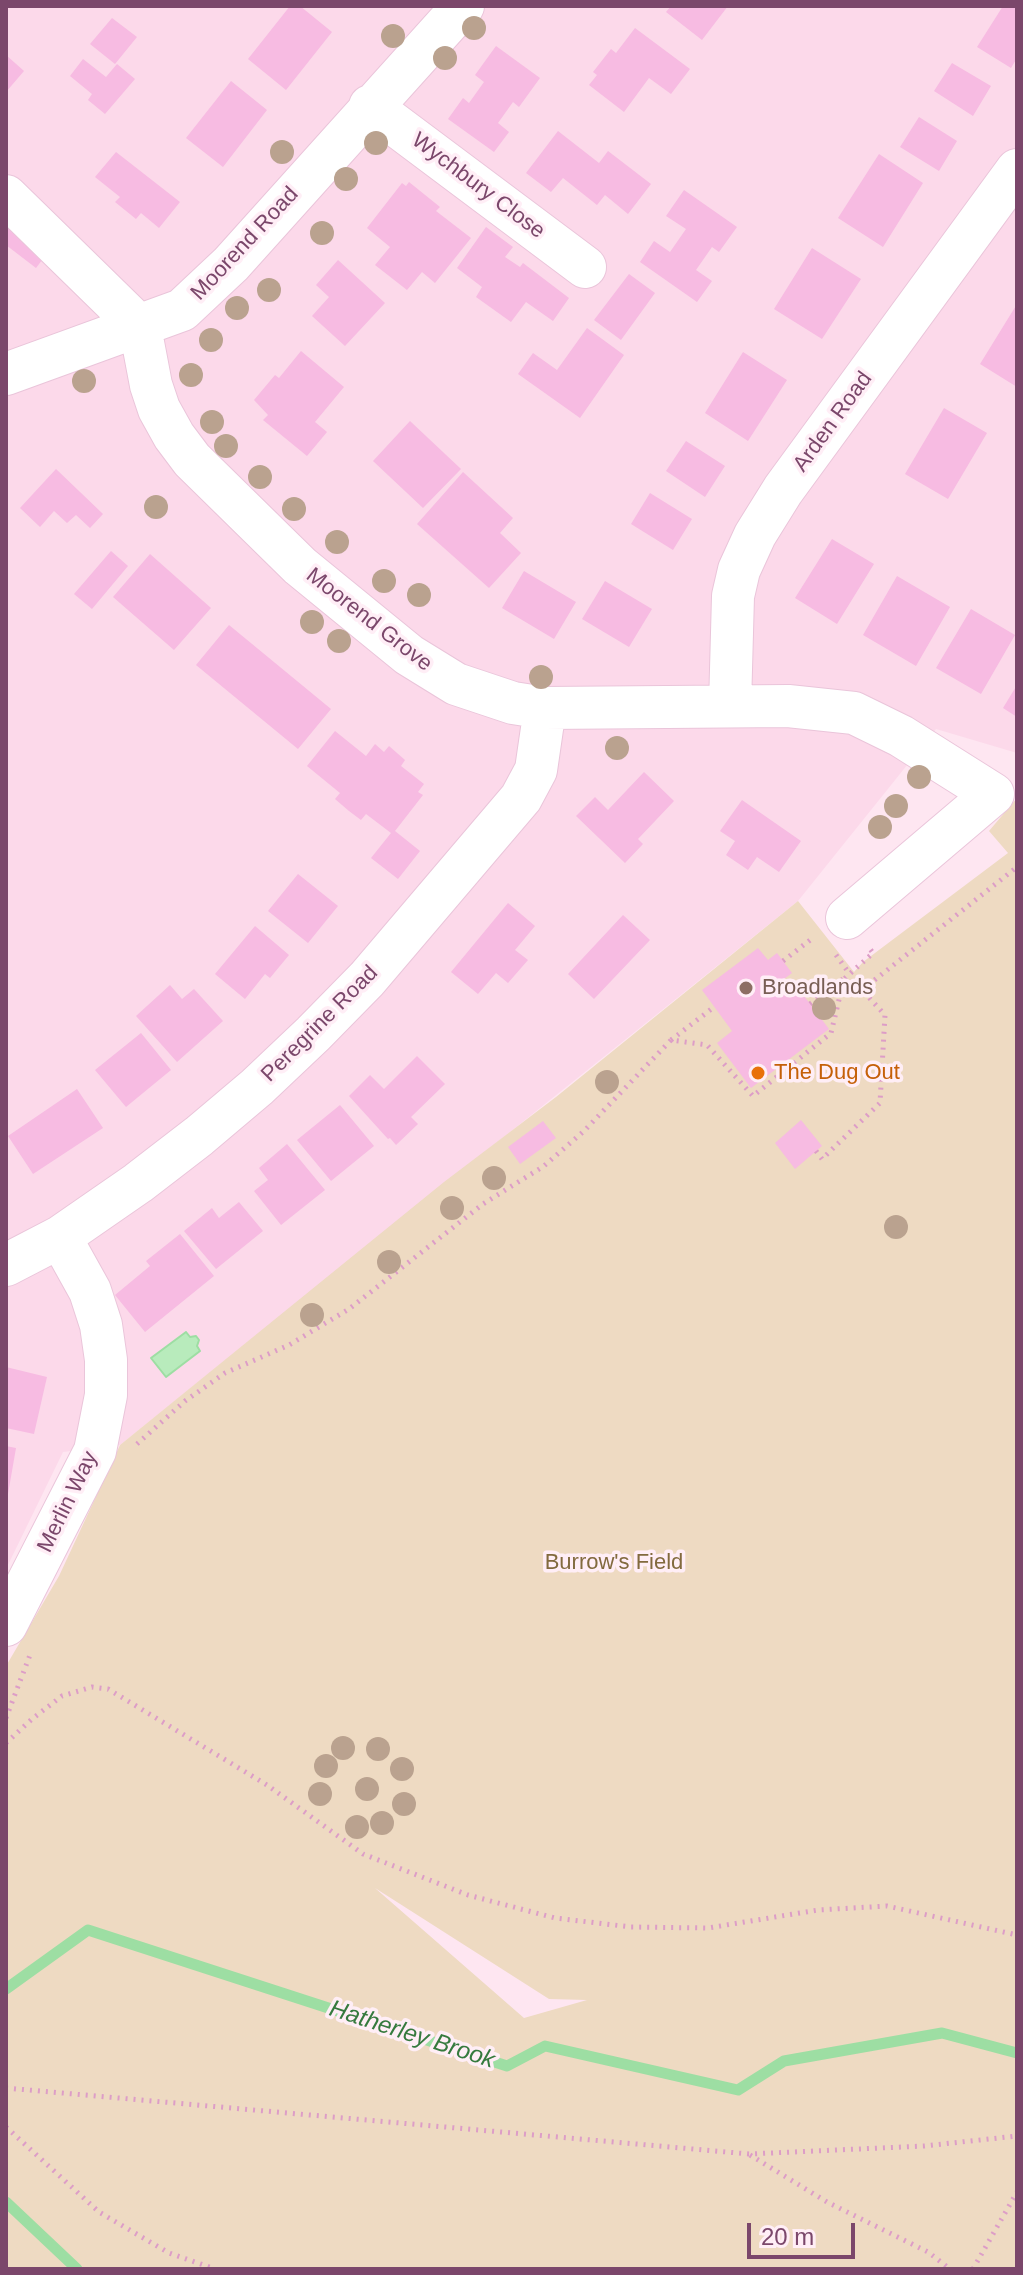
<!DOCTYPE html>
<html>
<head>
<meta charset="utf-8">
<style>
	body { margin:0 }
	#map { position:relative; width:1023px; height:2275px; overflow:hidden; background:#fee6f1; font-family:Arial,sans-serif }
	canvas { display:block }
	.frame { position:absolute; inset:0; border:8px solid #7b476b; pointer-events:none }
	.scale { position:absolute; left:747px; top:2223px; width:108px; height:36px; box-sizing:border-box; border:4px solid #7b476b; border-top:0; padding-left:10px; font-size:24px; line-height:28px; white-space:nowrap; color:#7b476b; -webkit-text-stroke:6px #ffeef6; paint-order:stroke }
</style>
</head>
<body>
<div id="map">
<canvas width="1023" height="2275"></canvas>
<div class="frame"></div>
<div class="scale">20 m</div>
</div>
<script>
const ctx = document.querySelector('canvas').getContext('2d');
ctx.lineJoin = 'round';
function paint(path, color) {
  ctx.fillStyle = color;
  ctx.fill(path, 'evenodd');
}
function poly(rows) {
  const path = new Path2D();
  for (const r of rows) {
    path.moveTo(r[0], r[1]);
    for (let i = 2; i < r.length; i += 2) path.lineTo(r[i], r[i + 1]);
  }
  return path;
}
function trace(path, color, width, dash) {
  ctx.strokeStyle = color;
  ctx.lineWidth = width;
  ctx.lineCap = dash ? 'butt' : 'round';
  ctx.setLineDash(dash || []);
  ctx.stroke(path);
}
function label(font, color, halo, rows, align = 'center') {
  ctx.font = font + ' Arial,sans-serif';
  ctx.lineWidth = 7;
  ctx.setLineDash([]);
  ctx.textBaseline = 'middle';
  ctx.strokeStyle = halo;
  ctx.fillStyle = color;
  for (const [text, x, y, turn = 0] of rows) {
    ctx.save();
    ctx.translate(x, y);
    ctx.rotate((+turn || 0) * Math.PI / 180);
    ctx.textAlign = isNaN(turn) ? turn : align;
    if (halo) ctx.strokeText(text, 0, 0);
    ctx.fillText(text, 0, 0);
    ctx.restore();
  }
}
paint(poly([
	[6,6,1017,6,1017,753,936,729,798,901,120,1445,63,1452,6,1569]
]), '#fcd9ea');
paint(poly([
	[1017,798,1017,2269,6,2269,6,1666,59,1576,120,1445,444,1182,556,1097,798,901,854,972,863,962,1008,853,989,831],
	[375,1888,549,1999,587,2000,524,2018]
]), '#eedac2');
const water = poly([
	[186,1332,190,1337,196,1336,199,1340,197,1346,200,1351,166,1377,151,1358,186,1332]
]);
paint(water, '#b8ebbc');
trace(water, '#9ddea3', 2);
trace(poly([
	[6,1989,88,1930,507,2066,545,2046,738,2090,784,2061,942,2033,1017,2053],
	[6,2202,77,2269]
]), '#9ddea3', 11);
paint(poly([
	[290,6,300,6,332,32,286,90,248,59],
	[671,6,728,6,702,40,666,12],
	[1003,6,1017,6,1017,58,1011,68,977,47],
	[112,18,137,37,115,64,90,44],
	[635,28,690,69,671,94,649,78,624,112,589,85,597,75,593,72,611,49,616,53],
	[496,46,540,78,519,107,513,102,498,123,509,132,494,152,448,119,463,98,469,103,484,82,475,75],
	[6,55,24,71,6,92],
	[83,59,106,77,117,64,135,79,105,114,88,100,92,94,70,76],
	[952,63,991,86,973,116,934,91],
	[231,81,267,110,223,167,186,138],
	[919,117,957,141,939,171,900,147],
	[558,131,599,163,608,151,651,184,628,214,605,195,597,205,563,178,551,192,526,173],
	[116,152,180,202,159,228,141,213,136,219,115,202,120,197,95,177],
	[879,154,923,183,883,247,838,218],
	[409,182,440,207,436,211,471,238,435,283,422,272,407,290,375,265,390,247,367,228,402,183,406,186],
	[684,190,737,227,719,252,712,247,696,270,712,281,697,302,640,262,654,241,670,252,686,229,666,216],
	[6,226,45,256,36,268,6,245],
	[486,227,513,247,505,257,520,267,523,263,569,298,553,321,526,302,511,322,476,297,482,287,457,268],
	[812,248,861,279,822,339,774,309],
	[338,260,385,303,345,346,312,316,329,297,316,285],
	[629,274,655,293,621,340,594,320],
	[1017,304,1017,387,980,364],
	[587,328,624,355,580,418,518,374,533,353,557,370],
	[301,351,344,387,315,422,327,432,307,456,263,420,268,415,254,400,275,375,279,378],
	[743,352,787,380,748,441,705,413],
	[944,408,987,433,948,499,905,474],
	[410,421,461,469,423,508,373,461],
	[686,441,725,466,705,497,666,471],
	[56,469,103,514,90,528,76,515,67,523,54,511,40,527,20,508],
	[463,472,513,518,500,533,521,553,489,588,417,524],
	[650,493,692,519,673,550,631,524],
	[832,539,874,564,837,624,795,598],
	[111,551,128,566,92,609,74,594],
	[150,554,211,608,174,650,113,597],
	[524,571,576,602,554,639,502,608],
	[897,576,950,607,916,666,863,635],
	[605,581,652,609,629,647,582,619],
	[971,609,1015,635,981,694,936,668],
	[229,625,331,709,298,749,196,665],
	[1017,685,1017,717,1003,708],
	[335,731,366,756,375,744,384,752,389,746,405,760,401,766,424,784,418,792,423,795,395,831,420,851,398,879,371,858,391,833,366,814,361,820,349,811,335,799,340,793,307,766],
	[644,772,674,801,638,839,643,844,625,863,576,816,595,797,608,810],
	[742,800,801,841,779,872,757,857,748,870,726,855,735,841,720,831],
	[298,874,338,906,308,943,268,911],
	[508,903,535,926,515,950,528,960,508,983,496,973,478,994,451,972],
	[623,915,650,940,594,999,568,974],
	[255,926,289,955,270,978,265,974,245,999,215,974],
	[758,948,768,960,777,953,792,973,784,979,791,987,795,984,829,1029,751,1088,717,1043,732,1031,702,990],
	[170,985,182,999,194,989,223,1021,177,1062,136,1016],
	[141,1033,171,1070,126,1107,95,1070],
	[417,1056,445,1084,411,1117,418,1124,396,1145,390,1138,388,1139,349,1096,370,1075,384,1089],
	[77,1089,103,1128,33,1174,8,1136],
	[340,1105,374,1146,331,1181,297,1140],
	[801,1120,822,1146,795,1169,775,1143],
	[543,1121,556,1138,520,1164,508,1147],
	[287,1144,325,1190,281,1225,254,1191,268,1180,259,1168],
	[239,1202,263,1231,216,1269,184,1231,212,1208,219,1218],
	[180,1234,214,1276,145,1332,115,1295,150,1266,146,1261],
	[6,1367,47,1377,34,1434,6,1428],
	[6,1446,16,1448,8,1494,6,1494]
]), '#f7bbe2');
const minor = poly([
	[370,106,585,267],
	[6,196,140,327],
	[140,327,151,385,159,409,174,436,192,460,300,566,409,655,456,684,513,703,545,708,788,706,854,713,901,736,993,794,847,918],
	[6,374,182,310,231,264,463,6],
	[730,706,733,596,739,570,755,535,783,490,1017,170],
	[6,1265,60,1237,138,1183,199,1136,257,1087,313,1034,367,979,521,798,536,770,545,708],
	[6,1625,95,1451,106,1395,106,1360,101,1325,90,1291,60,1237]
]);
trace(minor, '#eac5da', 44);
trace(poly([
	[836,955,849,973],
	[783,961,814,937],
	[862,990,1017,867],
	[810,1004,843,979],
	[671,1040,714,1007],
	[816,1151,822,1159,880,1103,885,1015,851,978],
	[137,1444,185,1401,225,1373,289,1345,349,1309,483,1204,544,1166,584,1131,671,1040,707,1045,753,1096,831,1033,844,979,873,953,870,949],
	[6,1718,30,1655],
	[6,1743,32,1719,62,1696,92,1687,108,1689,267,1785,363,1854,468,1895,555,1918,631,1927,708,1928,818,1910,887,1906,1017,1935],
	[6,2088,749,2154,924,2146,1017,2136],
	[6,2127,99,2212,169,2253,215,2269],
	[750,2155,827,2202,928,2252,950,2269],
	[973,2269,1017,2192]
]), '#dd9dc7', 5, [2, 6]);
trace(minor, '#fff', 42);
ctx.fillStyle = '#baa28f';
for (const [x, y] of [
	[474,28],
	[393,36],
	[445,58],
	[376,143],
	[282,152],
	[346,179],
	[322,233],
	[269,290],
	[237,308],
	[211,340],
	[191,375],
	[84,381],
	[212,422],
	[226,446],
	[260,477],
	[156,507],
	[294,509],
	[337,542],
	[384,581],
	[419,595],
	[312,622],
	[339,641],
	[541,677],
	[617,748],
	[919,777],
	[896,806],
	[880,827],
	[824,1008],
	[607,1082],
	[494,1178],
	[452,1208],
	[896,1227],
	[389,1262],
	[312,1315],
	[343,1748],
	[378,1749],
	[326,1766],
	[402,1769],
	[367,1789],
	[320,1794],
	[404,1804],
	[382,1823],
	[357,1827]
]) {
  ctx.beginPath();
  ctx.arc(x, y, 12, 0, 2 * Math.PI);
  ctx.fill();
}
for (const [x, y, r, color] of [
	[746,988,8,"#8d6e63"],
	[758,1073,8,"#e8710a"]
]) {
  const dot = new Path2D();
  dot.arc(x, y, r, 0, 2 * Math.PI);
  ctx.fillStyle = color;
  ctx.fill(dot);
  trace(dot, '#ffeef6', 3);
}
label('22px', '#7b476b', '#ffeef6', [
	["Wychbury Close",478,186,37],
	["Moorend Road",245,244,-47],
	["Arden Road",833,422,-54],
	["Moorend Grove",369,620,38],
	["Peregrine Road",320,1024,-45],
	["Merlin Way",68,1502,-64]
]);
label('22px', '#785e54', '#ffeef6', [
	["Broadlands",762,988]
], 'left');
label('22px', '#c56008', '#ffeef6', [
	["The Dug Out",774,1073]
], 'left');
label('22px', '#826a3e', '#ffeef6', [
	["Burrow's Field",614,1563]
]);
label('italic 24px', '#367a3e', '#ffeef6', [
	["Hatherley Brook",412,2035,18]
]);
</script>
</body>
</html>
